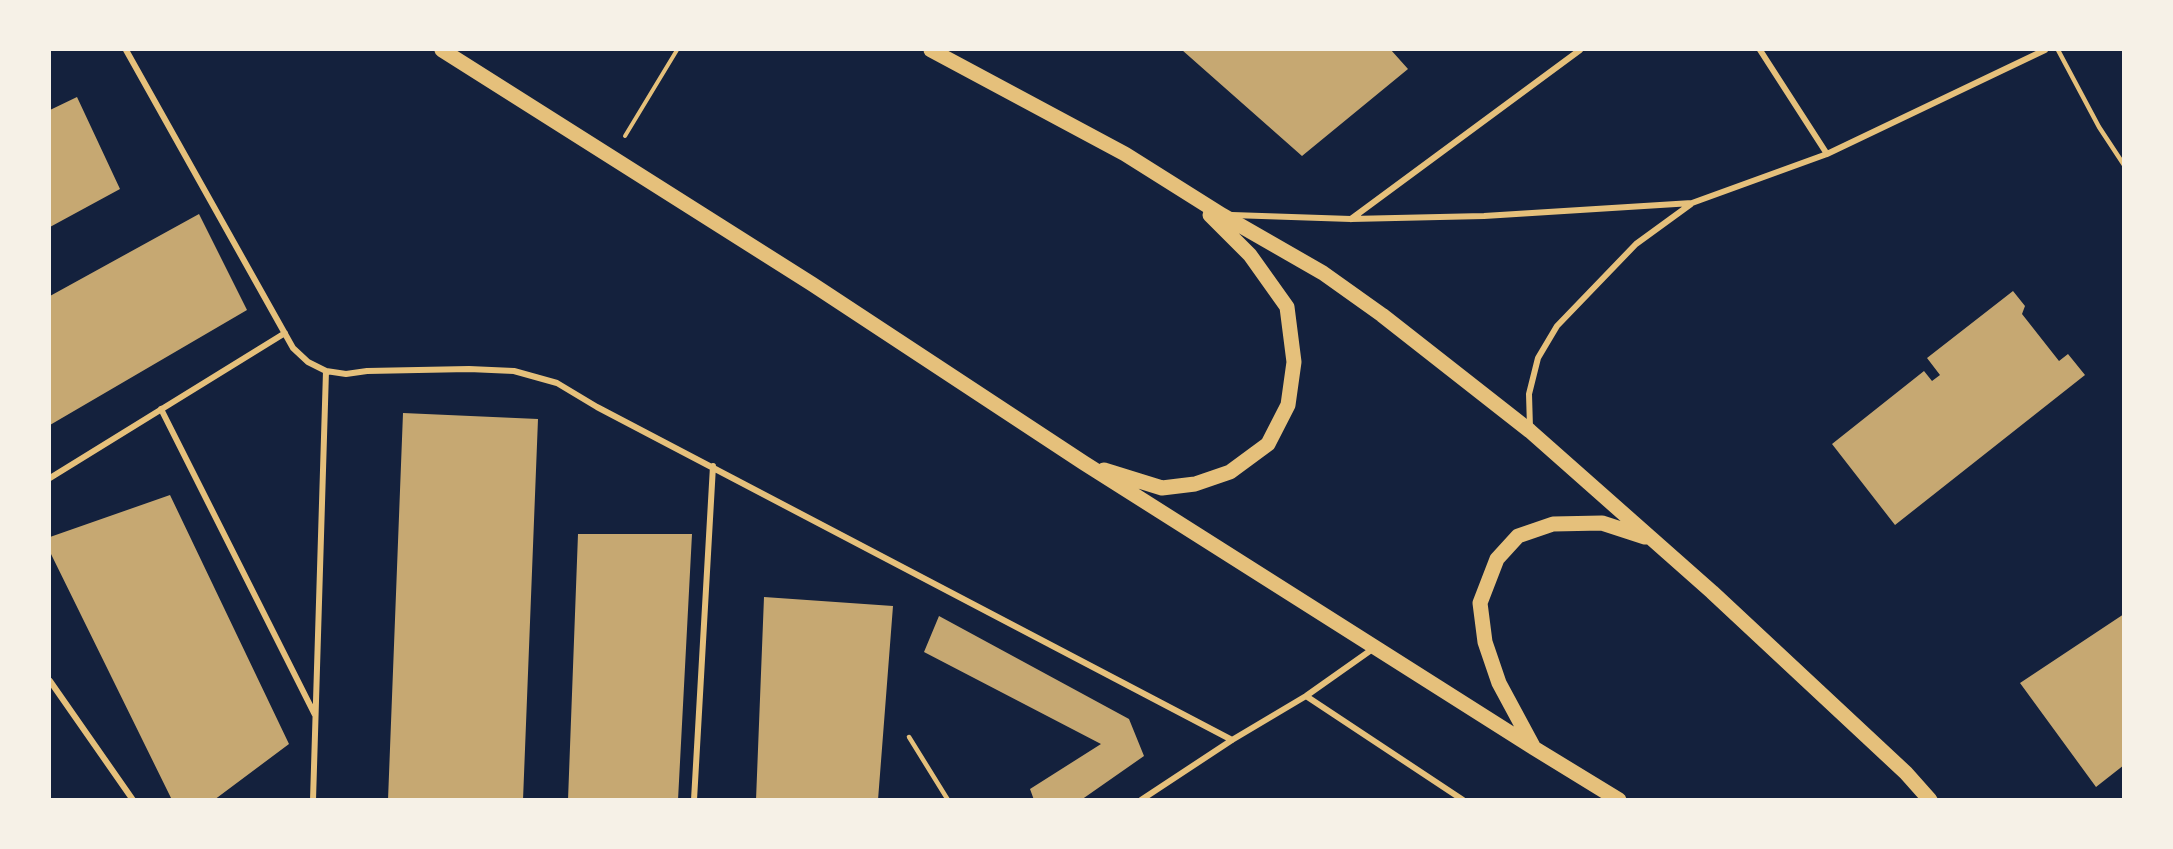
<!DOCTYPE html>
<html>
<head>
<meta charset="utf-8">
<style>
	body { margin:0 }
	#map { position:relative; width:2173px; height:849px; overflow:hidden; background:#14213d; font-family:Rubik,sans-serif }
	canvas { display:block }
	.frame { position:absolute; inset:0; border:51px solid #f6f1e7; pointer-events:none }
</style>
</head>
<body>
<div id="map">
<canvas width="2173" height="849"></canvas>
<div class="frame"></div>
</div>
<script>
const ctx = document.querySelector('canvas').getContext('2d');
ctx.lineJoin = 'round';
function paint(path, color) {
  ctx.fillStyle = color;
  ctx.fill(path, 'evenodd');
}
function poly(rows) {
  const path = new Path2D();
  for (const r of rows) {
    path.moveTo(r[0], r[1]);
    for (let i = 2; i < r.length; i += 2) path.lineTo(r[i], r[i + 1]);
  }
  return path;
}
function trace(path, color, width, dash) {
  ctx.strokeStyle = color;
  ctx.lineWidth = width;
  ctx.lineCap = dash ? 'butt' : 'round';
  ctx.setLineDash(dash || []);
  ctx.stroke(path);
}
paint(poly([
	[1182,50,1391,50,1408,69,1302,156],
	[77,97,120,189,50,227,50,110],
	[199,214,247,310,50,425,50,296],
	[2013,291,2025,306,2022,314,2059,361,2068,354,2085,375,1895,525,1832,444,1924,371,1932,381,1940,375,1927,358],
	[403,413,538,419,523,800,388,800],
	[170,495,289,744,214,800,172,800,50,552,50,537],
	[578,534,692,534,678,800,568,800],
	[764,597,893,606,878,800,756,800],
	[2124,614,2124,765,2096,787,2020,683],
	[939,616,1129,719,1144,756,1081,800,1034,800,1030,789,1101,744,924,652]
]), '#c6a872');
trace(poly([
	[625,136,677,50]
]), '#e5c07b', 4);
trace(poly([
	[2058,50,2099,127,2124,165],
	[909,737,948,800]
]), '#e5c07b', 4.5);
trace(poly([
	[126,50,293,348,308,362,326,371,346,374,367,371,469,369,514,371,557,383,597,407,1232,740],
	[1760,50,1827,154],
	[1232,215,1351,219,1484,216,1692,203,1827,154,2045,50],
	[1351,219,1580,50],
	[161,409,315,715],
	[1530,428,1529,394,1538,358,1557,326,1636,244,1691,204],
	[50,478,285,333],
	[50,681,133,800],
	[1306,696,1463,800],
	[313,800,326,371],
	[694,800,713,466],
	[1141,800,1232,740,1306,696,1374,648]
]), '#e5c07b', 6);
trace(poly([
	[442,50,812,284,1084,463,1534,748,1619,800],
	[931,50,1125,154,1222,215,1323,273,1382,315,1530,431,1712,592,1906,773,1930,800],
	[1104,470,1162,488,1195,484,1230,472,1268,444,1288,405,1294,362,1287,307,1250,255,1210,215],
	[1534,748,1499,683,1485,642,1480,603,1497,559,1518,536,1553,524,1602,523,1645,537]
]), '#e5c07b', 15);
</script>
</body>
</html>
